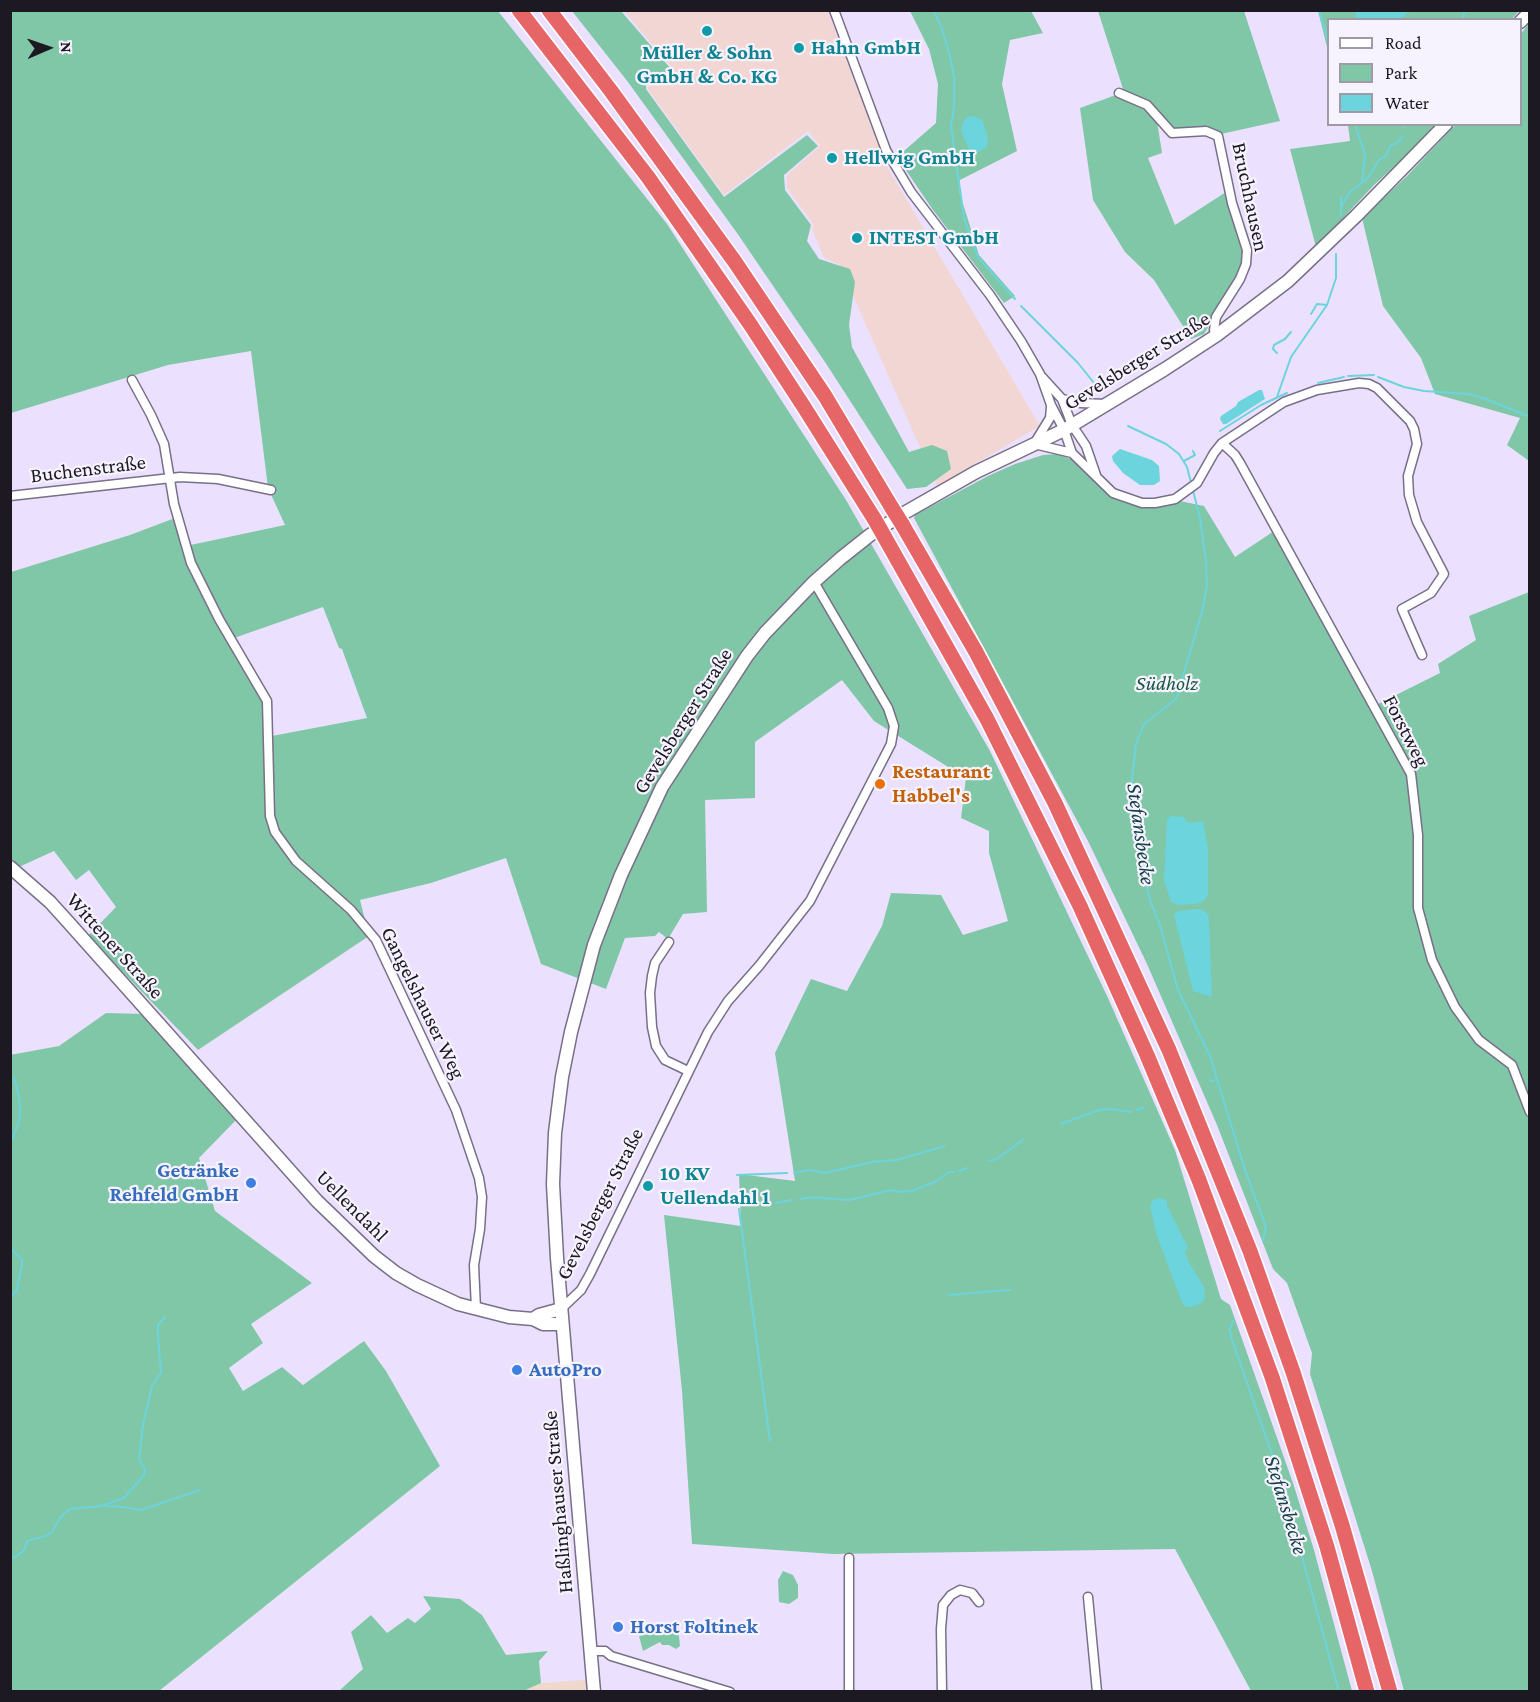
<!DOCTYPE html>
<html>
<head>
<meta charset="utf-8">
<style>
	body { margin:0 }
	#map { position:relative; width:1540px; height:1702px; overflow:hidden; background:#ebe1fe; font-family:"Crimson Pro",serif }
	canvas { display:block }
	.frame { position:absolute; inset:0; border:12px solid #1c1923; pointer-events:none }
	.legend { position:absolute; left:1327px; top:18px; width:195px; height:108px; box-sizing:border-box; background:#f6f2fe; border:2px solid #9f9ba6; margin:0; padding:8px 10px; list-style:none; font-size:18px; color:#1c1923 }
	.legend li { display:flex; align-items:center; gap:12px; height:30px }
	.legend b { width:30px; border:2px solid #9f9ba6 }
	.north { position:absolute; left:18px; top:18px; width:60px; height:60px; -webkit-text-stroke:4px #f6f2fe; paint-order:stroke; rotate:88deg; font-size:16px; font-weight:700; line-height:24px; text-align:center; color:#1c1923 }
	.north::after { content:''; display:block; margin:auto; width:21px; height:27px; background:#1c1923; clip-path:polygon(50% 0,100% 100%,50% 72%,0 100%) }
</style>
</head>
<body>
<div id="map">
<canvas width="1540" height="1702"></canvas>
<div class="frame"></div>
<ul class="legend">
<li><b style="height:8px;background:#fff"></b>Road</li>
<li><b style="height:16px;background:#80c7a7"></b>Park</li>
<li><b style="height:16px;background:#6cd4dc"></b>Water</li>
</ul>
<div class="north">N</div>
</div>
<script>
const ctx = document.querySelector('canvas').getContext('2d');
ctx.lineJoin = 'round';
function paint(path, color) {
  ctx.fillStyle = color;
  ctx.fill(path, 'evenodd');
}
function poly(rows) {
  const path = new Path2D();
  for (const r of rows) {
    path.moveTo(r[0], r[1]);
    for (let i = 2; i < r.length; i += 2) path.lineTo(r[i], r[i + 1]);
  }
  return path;
}
function trace(path, color, width, dash) {
  ctx.strokeStyle = color;
  ctx.lineWidth = width;
  ctx.lineCap = dash ? 'butt' : 'round';
  ctx.setLineDash(dash || []);
  ctx.stroke(path);
}
function label(font, color, halo, rows, align = 'center') {
  ctx.font = font + ' "Crimson Pro",serif';
  ctx.lineWidth = 4.5;
  ctx.setLineDash([]);
  ctx.textBaseline = 'middle';
  ctx.strokeStyle = halo;
  ctx.fillStyle = color;
  for (const [text, x, y, turn = 0] of rows) {
    ctx.save();
    ctx.translate(x, y);
    ctx.rotate((+turn || 0) * Math.PI / 180);
    ctx.textAlign = isNaN(turn) ? turn : align;
    if (halo) ctx.strokeText(text, 0, 0);
    ctx.fillText(text, 0, 0);
    ctx.restore();
  }
}
paint(poly([
	[585,1680,586,1691,521,1691,541,1683]
]), '#efd8cc');
paint(poly([
	[624,11,828,11,885,163,1040,426,937,486,839,264,824,258,812,229,813,224,787,188,787,175,820,146,808,131,724,195,647,88,673,69]
]), '#f1d6d4');
paint(poly([
	[11,11,498,11,667,224,846,500,990,751,1108,998,1175,1150,1221,1299,1230,1305,1293,1483,1314,1550,1352,1691,1251,1691,1175,1549,833,1554,692,1544,682,1391,664,1215,741,1226,739,1174,795,1181,775,1053,811,979,847,991,882,926,891,893,941,895,963,935,1008,921,989,853,989,831,961,818,966,778,874,721,842,680,755,742,755,798,705,800,707,912,683,914,668,939,659,932,655,936,625,938,606,989,541,964,506,858,431,883,360,900,369,936,198,1050,88,936,116,907,89,870,76,880,54,851,19,867,11,859,11,572,130,535,175,518,181,547,285,525,268,488,251,351,168,365,11,413],
	[323,607,339,648,342,649,367,718,272,736,268,751,265,702,234,638],
	[572,11,621,11,671,69,646,85,646,89,724,197,807,135,818,146,784,175,785,190,811,225,807,241,819,259,850,269,855,282,849,325,852,347,909,452,932,445,947,451,951,469,926,487,907,489,825,362,737,233,628,82],
	[910,11,1031,11,1043,33,1010,40,1002,84,1017,151,960,180,959,191,979,255,1015,296,1004,303,933,210,897,157,936,123,938,84,929,49],
	[1098,11,1244,11,1280,121,1221,134,1206,127,1172,128,1157,121,1162,153,1148,158,1175,225,1226,192,1242,242,1244,257,1238,279,1204,334,1191,339,1154,280,1125,252,1093,200,1080,108,1124,92],
	[1318,11,1519,11,1511,20,1328,20,1328,51],
	[1529,23,1529,461,1507,445,1520,418,1435,394,1421,358,1383,306,1362,218,1407,176,1455,125,1520,124,1521,34],
	[1348,125,1435,125,1421,142,1374,185,1316,247,1290,149,1350,141],
	[1058,454,1073,460,1112,498,1129,504,1154,508,1180,501,1204,506,1235,557,1274,531,1376,705,1440,673,1438,664,1476,640,1469,616,1529,592,1529,1691,1404,1691,1372,1571,1310,1374,1312,1353,1287,1283,1273,1269,1217,1125,1147,964,1088,841,914,518,915,515,988,476,1015,464,1043,455],
	[106,1013,145,1014,239,1117,199,1158,215,1211,312,1283,251,1324,263,1343,229,1368,243,1391,282,1367,303,1385,364,1341,386,1371,440,1466,159,1691,11,1691,10,1055,59,1046],
	[783,1571,793,1575,798,1585,798,1598,789,1604,779,1602,778,1580],
	[423,1596,460,1599,482,1615,506,1655,548,1651,539,1661,541,1683,521,1692,339,1691,363,1669,351,1632,371,1615,387,1633,408,1618,415,1623,431,1609],
	[678,1627,680,1646,676,1649,669,1645,662,1645,660,1642,643,1651,639,1636]
]), '#80c7a7');
paint(poly([
	[1355,11,1355,10,1410,11,1399,20,1357,19],
	[972,116,982,119,987,134,988,142,986,148,976,153,969,150,961,131,963,122,967,117],
	[1259,390,1262,390,1265,399,1226,424,1223,424,1220,419,1221,416,1236,406,1238,402],
	[1120,449,1152,460,1159,466,1160,481,1154,485,1140,485,1123,473,1113,461,1112,456],
	[1170,816,1184,817,1188,823,1203,821,1208,849,1208,895,1203,902,1195,904,1178,905,1171,902,1164,880,1167,820],
	[1198,909,1204,910,1208,915,1209,922,1212,997,1193,991,1174,915,1178,911],
	[1158,1198,1167,1200,1167,1205,1188,1248,1185,1252,1188,1261,1204,1287,1205,1298,1202,1303,1192,1307,1186,1307,1182,1303,1156,1233,1150,1205,1153,1200]
]), '#6cd4dc');
trace(poly([
	[933,10,941,26,949,52,954,77,954,107,951,126,964,218,978,257,1015,299],
	[1319,10,1328,42],
	[1462,20,1465,10],
	[1355,124,1365,155,1362,183],
	[1403,127,1404,124],
	[1341,198,1341,207],
	[1341,215,1341,207,1349,193,1368,178,1379,160,1387,155,1390,146,1397,143,1403,136],
	[1021,306,1078,363,1094,383],
	[1311,314,1317,304,1327,305],
	[1277,353,1273,349,1274,345,1285,339,1291,332],
	[1348,376,1374,375],
	[1378,377,1404,387,1424,391,1469,394,1486,399,1530,417],
	[1318,383,1344,377],
	[1277,397,1291,357,1327,305,1336,278,1336,254],
	[1128,426,1166,444,1179,454,1187,467,1200,518,1206,562,1207,585,1202,612,1176,699,1144,724,1136,744,1132,779,1136,819,1144,849,1145,880,1150,901,1160,925,1178,990,1210,1056,1245,1170,1266,1227,1263,1240],
	[1220,431,1261,405,1287,393],
	[1184,461,1195,455,1193,451],
	[1210,1081,1218,1080],
	[1137,1110,1144,1107],
	[1061,1124,1099,1110,1110,1109,1131,1112],
	[10,1145,19,1121,20,1110,19,1097,14,1077],
	[989,1161,997,1159,1024,1139],
	[959,1171,967,1168],
	[794,1173,810,1170,825,1173,872,1162,897,1160,945,1146],
	[737,1175,787,1173],
	[801,1199,812,1197,849,1200,891,1190,900,1192,911,1191,935,1182,949,1172,954,1172],
	[776,1203,791,1200],
	[739,1209,770,1441],
	[10,1243,12,1250,22,1259,22,1264,17,1290,10,1297],
	[948,1295,1010,1290],
	[1233,1321,1230,1329,1231,1337,1282,1483,1339,1692],
	[105,1506,122,1507,141,1510,200,1490],
	[10,1559,17,1556,24,1550,27,1541,46,1536,52,1532,60,1518,70,1509,101,1506,124,1498,144,1475,145,1469,139,1459,143,1425,152,1386,161,1373,158,1336,158,1325,165,1317]
]), '#6cd4dc', 2);
const street = poly([
	[834,10,886,150,911,192,990,295,1021,341,1040,374,1051,405,1064,430,1072,453,1113,493,1142,503,1155,503,1175,499,1197,483,1214,453,1222,443,1284,402,1317,390,1359,383,1369,384,1377,388,1410,421,1414,429,1417,444,1408,476,1409,495,1417,522,1444,574,1431,593,1402,609,1422,655],
	[1119,93,1147,105,1172,133,1206,131,1218,136,1232,203,1247,250,1246,264,1240,279,1216,317,1214,330,1217,335],
	[1042,377,1062,399,1072,425,1086,446,1096,475],
	[132,380,151,415,164,444,174,504,191,563,219,619,267,701,270,816,275,832,296,861,351,910,376,940,456,1110,479,1178,482,1197,480,1229,474,1265,476,1309],
	[1062,399,1080,403,1106,404],
	[1051,407,1050,418,1034,444,1072,453],
	[1222,443,1235,455,1240,463,1411,774,1418,835,1418,908,1432,960,1455,1007,1479,1040,1512,1065,1530,1112],
	[10,496,180,477,218,479,271,490],
	[669,942,655,963,652,976,650,993,652,1027,656,1046,665,1060,688,1071],
	[561,1309,581,1290,590,1274,708,1032,728,1001,759,966,810,901,891,744,894,726,888,708,814,582],
	[849,1558,849,1692],
	[1088,1597,1097,1692],
	[591,1651,605,1651,611,1656,730,1692],
	[942,1692,941,1629,943,1605,951,1595,960,1590,972,1593,979,1602]
]);
const secondary = poly([
	[1520,22,1530,12],
	[10,867,50,902,69,923,317,1201,374,1256,396,1273,417,1285,458,1304,509,1317,533,1319,543,1324,562,1324],
	[533,1319,539,1315,561,1309],
	[594,1692,557,1258,553,1184,555,1133,562,1077,571,1032,594,945,621,875,662,787,747,656,765,633,814,582,841,558,870,535,906,512,976,472,1064,430,1165,369,1217,335,1288,281,1356,216,1446,124]
]);
const highway = poly([
	[519,10,648,177,750,324,804,407,875,520],
	[549,10,611,91,735,262,825,396,892,508],
	[902,524,976,652,1055,803,1169,1050,1250,1251,1293,1372,1342,1525,1390,1692],
	[884,536,987,719,1080,906,1147,1055,1199,1180,1272,1377,1327,1547,1367,1692]
]);
trace(street, '#786f88', 11);
trace(secondary, '#786f88', 15);
trace(highway, '#fff', 18);
trace(street, '#fff', 8);
trace(secondary, '#fff', 12);
trace(highway, '#e66567', 15);
const highwayBridge = poly([
	[892,508,902,524],
	[875,520,884,536]
]);
trace(highwayBridge, '#fff', 18, []);
trace(highwayBridge, '#e66567', 15);
for (const [x, y, r, color] of [
	[707,31,6,"#0f9aa8"],
	[799,48,6,"#0f9aa8"],
	[832,158,6,"#0f9aa8"],
	[857,238,6,"#0f9aa8"],
	[880,784,6,"#e8710a"],
	[251,1183,6,"#3f7fe0"],
	[648,1186,6,"#0f9aa8"],
	[517,1370,6,"#3f7fe0"],
	[618,1627,6,"#3f7fe0"]
]) {
  const dot = new Path2D();
  dot.arc(x, y, r, 0, 2 * Math.PI);
  ctx.fillStyle = color;
  ctx.fill(dot);
  trace(dot, '#f6f2fe', 2);
}
label('bold 21px', '#0d838f', '#f6f2fe', [
	["Hahn GmbH",811,48],
	["Müller & Sohn",707,53,"center"],
	["GmbH & Co. KG",707,77,"center"],
	["Hellwig GmbH",844,158],
	["INTEST GmbH",869,238],
	["10 KV",660,1174],
	["Uellendahl 1",660,1198]
], 'left');
label('21px', '#1c1923', '#f6f2fe', [
	["Bruchhausen",1250,197,78],
	["Gevelsberger Straße",1137,361,-32],
	["Buchenstraße",88,469,-7],
	["Gevelsberger Straße",683,721,-58],
	["Forstweg",1406,731,63],
	["Wittener Straße",115,946,48],
	["Gangelshauser Weg",423,1003,64],
	["Gevelsberger Straße",600,1204,-63],
	["Uellendahl",352,1206,45],
	["Haßlinghauser Straße",558,1502,-95]
]);
label('italic 21px', '#175840', '#f6f2fe', [
	["Südholz",1167,684]
]);
label('bold 21px', '#c56008', '#f6f2fe', [
	["Restaurant",892,772],
	["Habbel's",892,796]
], 'left');
label('bold 21px', '#366cbe', '#f6f2fe', [
	["Getränke",239,1171,"right"],
	["Rehfeld GmbH",239,1195,"right"],
	["AutoPro",529,1370],
	["Horst Foltinek",630,1627]
], 'left');
label('italic 22px', '#114245', '#f6f2fe', [
	["Stefansbecke",1141,834,82],
	["Stefansbecke",1286,1505,73]
]);
</script>
</body>
</html>
